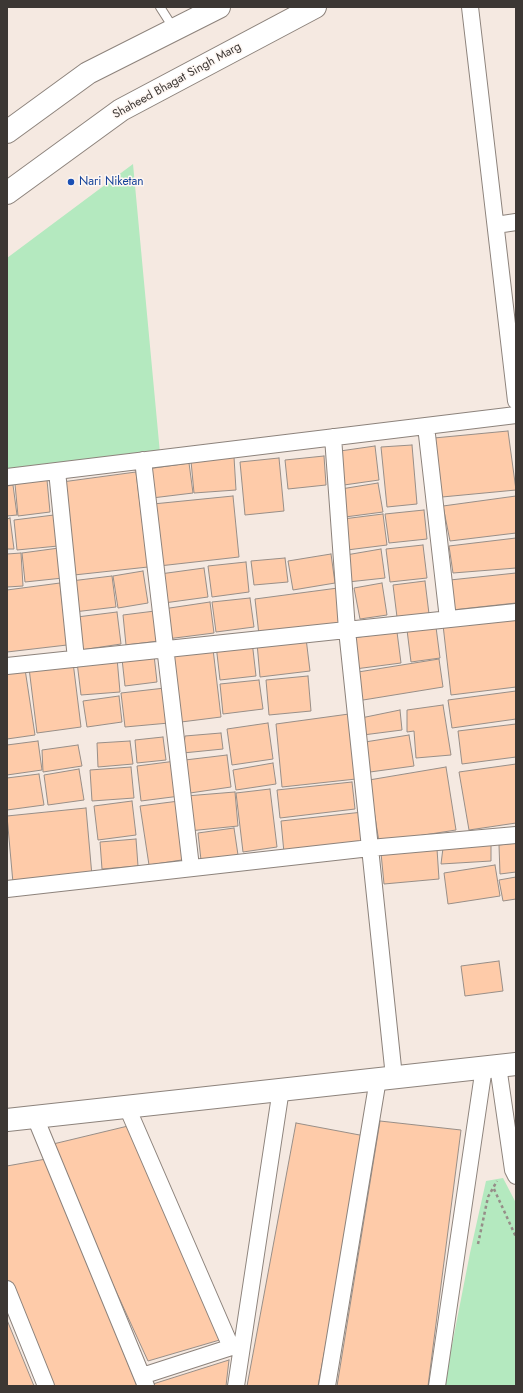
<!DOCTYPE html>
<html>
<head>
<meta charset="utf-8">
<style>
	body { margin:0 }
	#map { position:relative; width:523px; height:1393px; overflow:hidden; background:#f5e9e1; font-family:Jost,sans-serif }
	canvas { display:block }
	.frame { position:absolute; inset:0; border:8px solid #3c3734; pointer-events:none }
</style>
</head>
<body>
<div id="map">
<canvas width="523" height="1393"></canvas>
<div class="frame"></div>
</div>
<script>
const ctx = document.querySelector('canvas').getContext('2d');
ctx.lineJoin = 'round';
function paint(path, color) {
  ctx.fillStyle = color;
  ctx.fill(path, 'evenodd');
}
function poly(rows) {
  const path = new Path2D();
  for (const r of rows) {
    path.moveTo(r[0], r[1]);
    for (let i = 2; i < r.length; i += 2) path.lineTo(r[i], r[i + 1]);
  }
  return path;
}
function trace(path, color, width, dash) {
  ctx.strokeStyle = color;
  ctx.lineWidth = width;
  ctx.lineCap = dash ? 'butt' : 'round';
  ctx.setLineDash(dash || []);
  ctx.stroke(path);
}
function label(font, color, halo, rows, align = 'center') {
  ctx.font = font + ' Jost,sans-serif';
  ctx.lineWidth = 3;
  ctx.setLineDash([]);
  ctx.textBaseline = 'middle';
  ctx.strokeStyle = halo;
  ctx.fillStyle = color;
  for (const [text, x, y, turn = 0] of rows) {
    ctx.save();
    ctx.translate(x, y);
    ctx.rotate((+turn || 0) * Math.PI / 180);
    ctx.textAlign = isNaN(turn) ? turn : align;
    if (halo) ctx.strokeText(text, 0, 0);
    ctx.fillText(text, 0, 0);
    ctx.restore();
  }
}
paint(poly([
	[133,164,161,464,7,481,7,258],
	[503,1178,516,1203,516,1386,444,1386,470,1253,486,1181]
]), '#b4e9bf');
const building = poly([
	[508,431,516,490,442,497,434,438,508,431],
	[412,445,417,504,387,507,381,447,412,445],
	[375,446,379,480,344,485,340,451,375,446],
	[324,456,326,485,288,489,285,460,324,456],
	[234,457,236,490,194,493,191,461,234,457],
	[279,458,284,511,245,515,240,462,279,458],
	[189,463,193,493,152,498,147,469,189,463],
	[136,472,148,567,74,575,62,482,136,472],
	[47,480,50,512,18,516,15,484,47,480],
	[378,483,383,512,345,517,341,489,378,483],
	[13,485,17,515,7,516,7,486,13,485],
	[233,496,239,557,159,566,153,504,233,496],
	[516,496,516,533,450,541,443,506,516,496],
	[424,510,427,539,389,543,385,514,424,510],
	[383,514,387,545,347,550,343,519,383,514],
	[54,515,58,546,17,550,14,520,54,515],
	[10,518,14,549,7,549,7,519,10,518],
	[516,538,516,568,453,573,449,546,516,538],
	[423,545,427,578,390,582,386,549,423,545],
	[59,548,63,578,25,582,22,553,59,548],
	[381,549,385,578,348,582,346,555,381,549],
	[21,553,23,586,7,587,7,554,21,553],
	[331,554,335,583,293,590,288,561,331,554],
	[285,558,288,582,254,585,251,561,285,558],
	[246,562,249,592,212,597,208,566,246,562],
	[204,568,208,597,164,603,160,574,204,568],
	[143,571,148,603,118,608,113,576,143,571],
	[516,573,516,603,452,610,450,580,516,573],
	[112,576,116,607,74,612,71,581,112,576],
	[425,581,429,614,397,617,393,585,425,581],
	[60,583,67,645,7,652,7,590,60,583],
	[382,583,387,615,360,619,354,588,382,583],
	[338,588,342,625,259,635,255,599,338,588],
	[250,598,254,627,216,632,212,602,250,598],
	[210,602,214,633,167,639,163,609,210,602],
	[155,611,159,641,126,645,123,615,155,611],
	[117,612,121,644,81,650,77,617,117,612],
	[516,616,516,687,451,695,443,625,516,616],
	[436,627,440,658,411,662,407,630,436,627],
	[397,632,401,663,355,669,351,638,397,632],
	[306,638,310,671,260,677,257,643,306,638],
	[252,641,256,676,220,680,216,645,252,641],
	[213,649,221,717,181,722,173,654,213,649],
	[154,655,157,682,125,686,122,659,154,655],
	[117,658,120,692,81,695,77,662,117,658],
	[439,659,443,687,357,701,352,673,439,659],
	[73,662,81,727,37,733,29,668,73,662],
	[25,669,35,735,7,739,7,672,25,669],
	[308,676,311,711,269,715,266,680,308,676],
	[259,680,263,709,223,714,220,684,259,680],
	[165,688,169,723,125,727,121,693,165,688],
	[516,691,516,719,452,728,448,700,516,691],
	[119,696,122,722,87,727,83,701,119,696],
	[443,705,451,755,416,758,414,731,407,732,407,710,443,705],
	[400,710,402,730,363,735,361,718,400,710],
	[349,714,356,779,282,787,276,724,349,714],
	[268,723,273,759,232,765,227,729,268,723],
	[516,724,516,757,462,764,458,731,516,724],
	[221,733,223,749,183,753,185,736,221,733],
	[409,735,414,766,370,772,365,742,409,735],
	[163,737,166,760,137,763,135,740,163,737],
	[38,741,42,770,7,775,7,745,38,741],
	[130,741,133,764,98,767,97,743,130,741],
	[78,745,82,766,43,772,42,750,78,745],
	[227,755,231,787,190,793,185,760,227,755],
	[176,761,180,796,141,801,137,766,176,761],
	[273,763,276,784,236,790,233,770,273,763],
	[516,764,516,823,469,830,459,772,516,764],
	[131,767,134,798,92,801,90,770,131,767],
	[446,767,456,830,379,842,369,780,446,767],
	[79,769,84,800,48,805,44,775,79,769],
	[39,774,44,805,7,810,7,778,39,774],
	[352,782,355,809,280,818,277,790,352,782],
	[270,789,277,847,243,852,236,793,270,789],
	[235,792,238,826,189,831,186,796,235,792],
	[132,801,136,835,98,840,94,806,132,801],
	[179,801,188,859,149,865,140,806,179,801],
	[86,808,92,876,13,883,7,816,86,808],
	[363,812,367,843,284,853,281,821,363,812],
	[234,828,238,855,201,860,198,833,234,828],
	[136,839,138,866,102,869,100,842,136,839],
	[516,843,516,872,500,874,499,845,516,843],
	[491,844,491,861,441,864,443,848,491,844],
	[437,849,439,879,384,884,381,853,437,849],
	[495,865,500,896,448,904,444,873,495,865],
	[516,877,516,899,503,901,499,880,516,877],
	[499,961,503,991,465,996,461,966,499,961],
	[380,1121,461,1130,428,1386,337,1386,380,1121],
	[296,1123,365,1136,318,1386,247,1386,296,1123],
	[128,1126,223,1339,148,1361,49,1145,128,1126],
	[46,1159,57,1188,137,1386,50,1386,7,1279,7,1166,46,1159],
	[7,1320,34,1386,7,1386,7,1320],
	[229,1360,226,1386,154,1386,153,1384,229,1360]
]);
paint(building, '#fecba9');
trace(building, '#988e87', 1);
const lane = poly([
	[160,7,174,29]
]);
const street = poly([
	[470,7,516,401],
	[496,225,516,222],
	[426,426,448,619],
	[333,437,347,630,370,848,516,835],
	[143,460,191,867],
	[57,471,76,659],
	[7,477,516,415],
	[7,666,516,612],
	[7,889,370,848,394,1077],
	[498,1066,513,1170,516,1176],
	[127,1107,231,1347],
	[35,1117,146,1386],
	[7,1289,46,1386],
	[142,1376,241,1344],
	[236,1386,281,1089],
	[327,1386,378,1079],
	[437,1386,484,1067]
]);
const secondary = poly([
	[7,132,88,73,219,7],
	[7,193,121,110,315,7],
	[7,1120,516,1064]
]);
trace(lane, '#8d837c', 10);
trace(street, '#8d837c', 18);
trace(secondary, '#8d837c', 24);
trace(poly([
	[494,1189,516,1237],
	[478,1244,488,1197,497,1181]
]), '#968d88', 2.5, [3, 3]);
trace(lane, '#fff', 8);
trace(street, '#fff', 16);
trace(secondary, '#fff', 22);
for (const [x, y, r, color] of [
	[71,182,4,"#1a4fb4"]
]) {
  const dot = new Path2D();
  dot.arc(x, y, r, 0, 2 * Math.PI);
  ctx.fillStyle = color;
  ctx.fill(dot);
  trace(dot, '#fef7f3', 1.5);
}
label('12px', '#3c3734', '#fef7f3', [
	["Shaheed Bhagat Singh Marg",177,81,-29]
]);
label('12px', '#164399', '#fef7f3', [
	["Nari Niketan",79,182]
], 'left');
</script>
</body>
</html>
